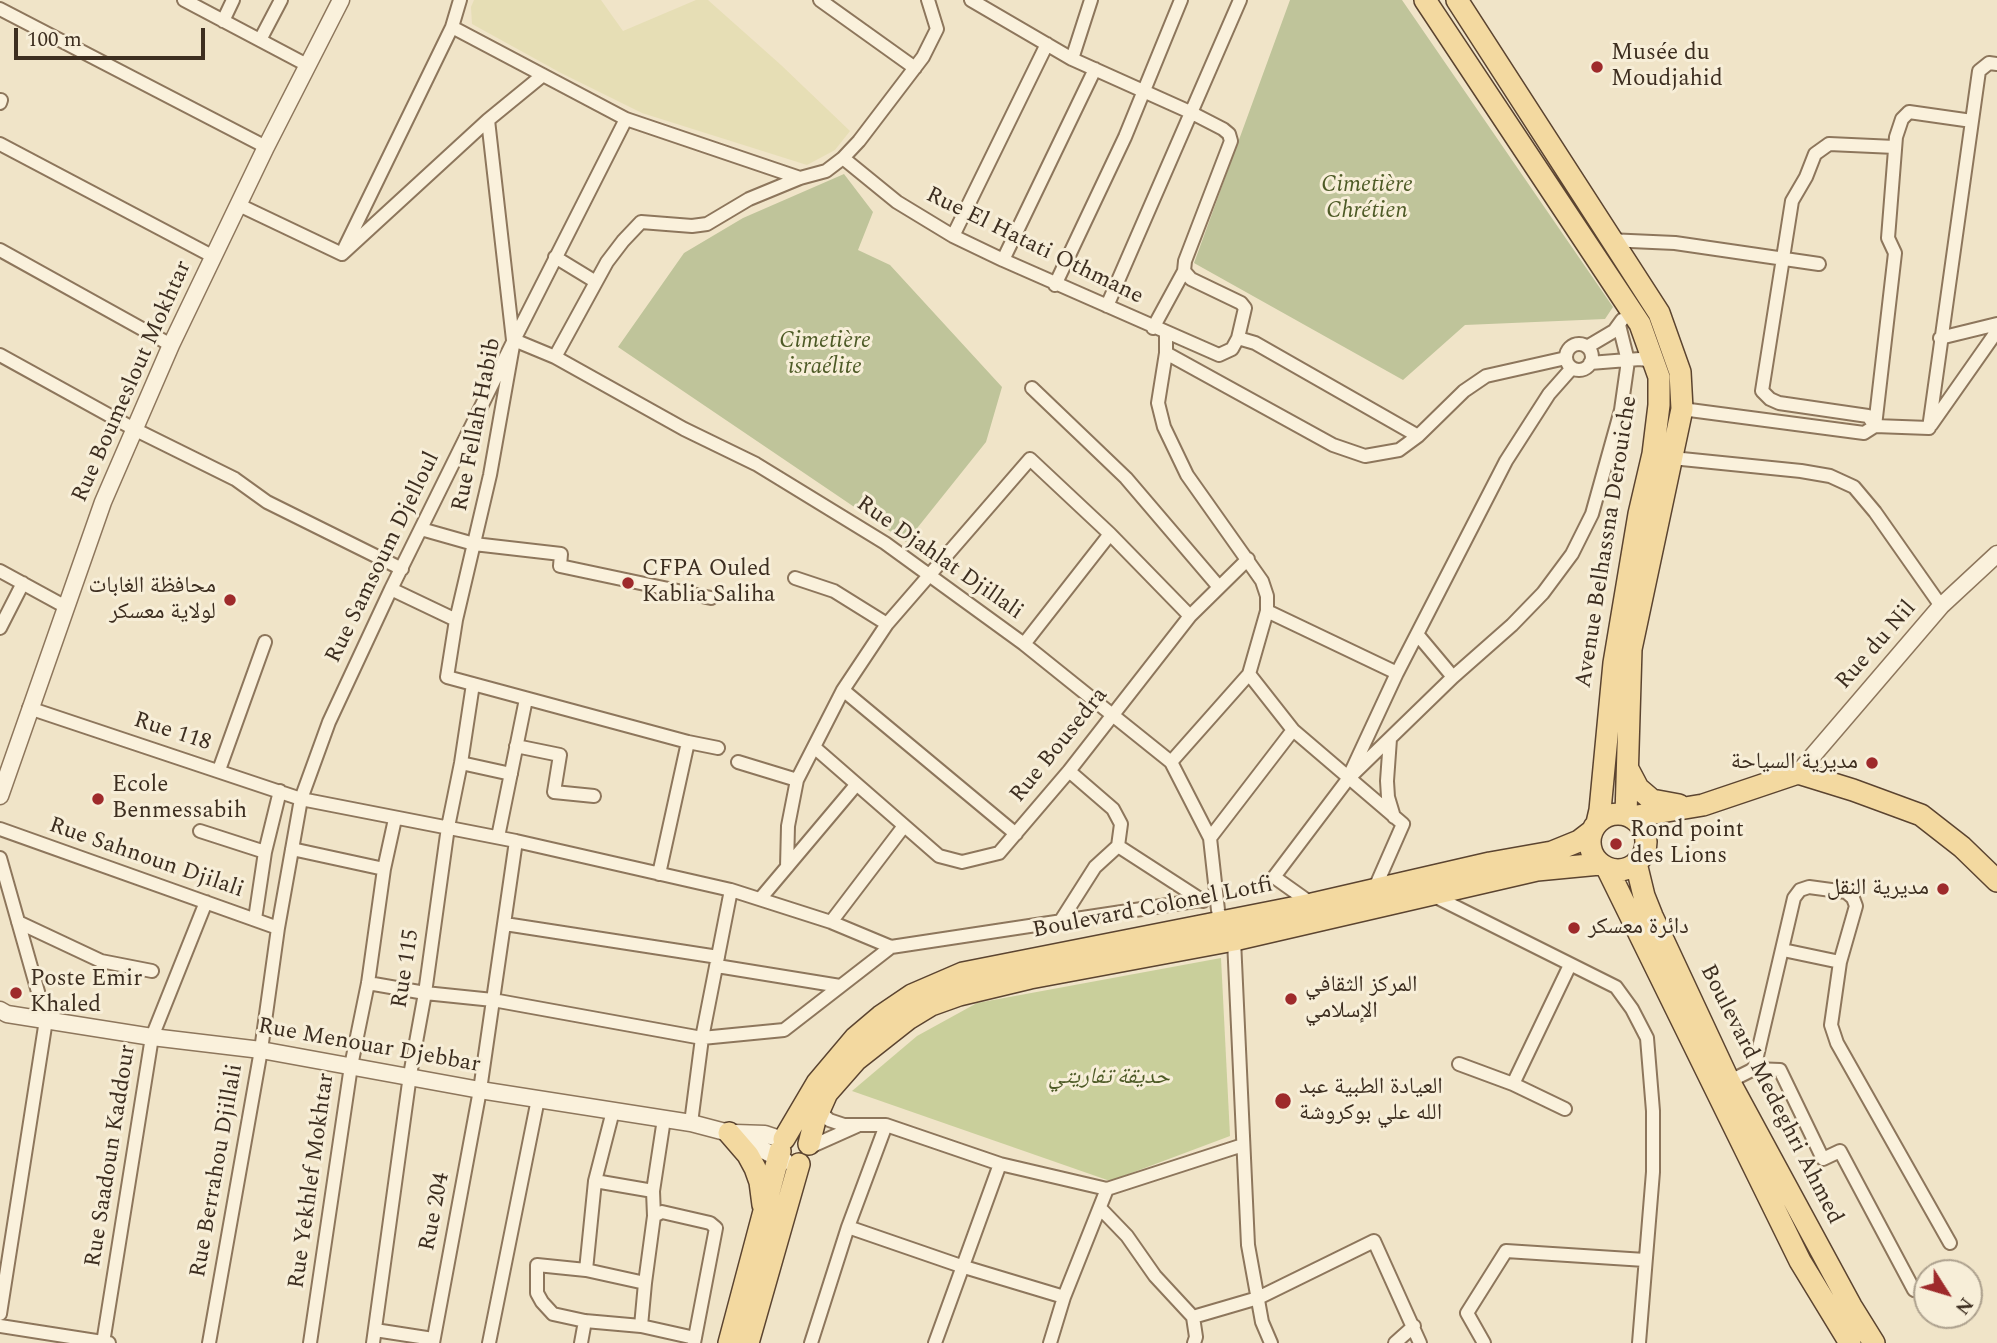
<!DOCTYPE html>
<html>
<head>
<meta charset="utf-8">
<style>
	body { margin:0 }
	#map { position:relative; width:1997px; height:1343px; overflow:hidden; background:#f0e4c8; font-family:Spectral,serif }
	canvas { display:block }
	.north { position:absolute; left:1913px; top:1259px; width:70px; height:70px; box-sizing:border-box; background:#f7eed8; border:2px solid #ada18e; border-radius:50%; rotate:127deg; font-size:19px; font-weight:700; line-height:28px; text-align:center; color:#3d2e20 }
	.north::after { content:''; display:block; margin:auto; width:24px; height:32px; background:#9e2a2b; clip-path:polygon(50% 0,100% 100%,50% 72%,0 100%) }
	.scale { position:absolute; left:14px; top:28px; width:191px; height:32px; box-sizing:border-box; border:4px solid #3d2e20; border-top:0; padding-left:9px; font-size:21px; line-height:24px; white-space:nowrap; color:#3d2e20; -webkit-text-stroke:5px #f7eed8; paint-order:stroke }
</style>
</head>
<body>
<div id="map">
<canvas width="1997" height="1343"></canvas>
<div class="north">N</div>
<div class="scale">100 m</div>
</div>
<script>
const ctx = document.querySelector('canvas').getContext('2d');
ctx.lineJoin = 'round';
function paint(path, color) {
  ctx.fillStyle = color;
  ctx.fill(path, 'evenodd');
}
function poly(rows) {
  const path = new Path2D();
  for (const r of rows) {
    if (r.length === 3) {
      path.moveTo(r[0] + r[2], r[1]);
      path.arc(r[0], r[1], r[2], 0, 2 * Math.PI);
      continue;
    }
    path.moveTo(r[0], r[1]);
    for (let i = 2; i < r.length; i += 2) path.lineTo(r[i], r[i + 1]);
  }
  return path;
}
function trace(path, color, width, dash) {
  ctx.strokeStyle = color;
  ctx.lineWidth = width;
  ctx.lineCap = dash ? 'butt' : 'round';
  ctx.setLineDash(dash || []);
  ctx.stroke(path);
}
function label(font, color, halo, rows, align = 'center') {
  ctx.font = font + ' Spectral,"Noto Naskh Arabic",serif';
  ctx.lineWidth = 6;
  ctx.setLineDash([]);
  ctx.textBaseline = 'middle';
  ctx.strokeStyle = halo;
  ctx.fillStyle = color;
  for (const [text, x, y, turn = 0] of rows) {
    ctx.save();
    ctx.translate(x, y);
    ctx.rotate((+turn || 0) * Math.PI / 180);
    ctx.textAlign = isNaN(turn) ? turn : align;
    if (halo) ctx.strokeText(text, 0, 0);
    ctx.fillText(text, 0, 0);
    ctx.restore();
  }
}
paint(poly([
	[474,0,601,0,623,31,696,0,708,0,781,65,850,131,835,150,807,165,642,113,561,73,472,24,471,7]
]), '#e6deb5');
paint(poly([
	[1221,958,1230,1136,1110,1181,852,1091,917,1036,977,1003]
]), '#c9cf9b');
paint(poly([
	[1290,0,1402,0,1613,307,1605,319,1465,325,1403,380,1194,263],
	[844,174,873,212,858,250,890,265,1002,387,986,442,906,542,618,347,684,253,743,218]
]), '#bfc49a');
const minor = poly([
	[184,0,307,65],
	[460,0,452,27,626,119,800,178],
	[820,0,915,68],
	[971,0,1072,59,1190,112,1223,129,1229,134,1231,141,1185,261,1184,271,1191,279,1241,303,1245,308,1238,338],
	[0,9,266,147],
	[223,21,233,0],
	[260,40,281,0],
	[1072,59,1091,0],
	[0,103,1,100],
	[626,119,514,340,490,475,456,620,447,677,688,742,718,748],
	[488,120,543,75],
	[0,144,214,257],
	[843,158,897,202,953,236,1003,260,1219,355,1232,349,1238,338,1255,343,1418,436],
	[239,205,342,254,488,120,513,340],
	[953,236,1047,44],
	[1608,240,1675,243,1819,264],
	[345,247,452,27],
	[0,250,171,345],
	[555,257,596,282],
	[1003,260,1095,69],
	[1055,285,1125,137,1181,0],
	[1107,306,1240,0],
	[1153,328,1184,271],
	[1166,333,1166,353,1158,403,1164,427,1187,475,1262,581,1267,596,1267,611,1249,674,1171,762],
	[1940,338,1997,324],
	[514,340,555,357,684,429,756,464,885,543,1024,644,1171,762,1210,838,1218,910,1221,923],
	[1579,357,13],
	[1587,347,1614,331,1622,320],
	[1166,353,1333,445,1365,456,1399,450,1418,436,1464,391,1486,376,1566,358],
	[0,355,134,429,235,479,267,502,402,569],
	[555,357,607,262,623,241,641,222,692,226,707,224,749,199,800,178,826,171,843,158,859,141,923,57,937,29,928,0],
	[1590,363,1640,359,1654,361],
	[1032,388,1126,478,1219,587],
	[1682,409,1864,433,1875,426,1929,428],
	[1931,425,1997,331],
	[1875,426,1868,416,1779,403,1770,399,1762,391,1792,201,1806,177,1815,154,1829,144,1895,147],
	[1875,426,1895,253,1888,238,1896,137,1902,119,1909,112,1972,121],
	[1929,428,1979,71,1989,63,1997,64],
	[1672,458,1801,471,1830,476,1854,487,1875,512,1941,606],
	[421,529,474,544,561,554,560,566,711,598],
	[0,571,66,607],
	[795,578,834,591,887,624],
	[391,589,456,620],
	[1267,611,1397,673],
	[0,628,23,583],
	[1417,634,1453,677],
	[1024,644,1110,534],
	[1249,674,1293,730,1403,824,1374,890],
	[843,690,1016,834],
	[29,708,301,799,516,841,731,890,831,922,891,947,1201,900],
	[1390,739,1387,781,1388,797,1394,817],
	[516,746,560,755,554,792,594,796],
	[814,747,939,856,962,862,999,853,1069,771,1190,616,1248,559],
	[738,762,797,780],
	[461,763,511,774],
	[219,770,265,642],
	[1069,771,1113,809,1121,824,1118,846,1203,901],
	[1351,772,1397,673,1506,461,1549,394,1572,368],
	[0,829,278,928],
	[200,831,265,852],
	[498,837,526,699],
	[1210,838,1293,730],
	[292,849,384,869],
	[0,858,46,1020,0,1314],
	[787,867,788,826,797,780,843,690,887,624,1030,459,1110,534,1190,616],
	[659,874,688,742],
	[1432,895,1616,987,1632,1009,1647,1038,1653,1111,1653,1172,1639,1343],
	[760,899,856,785],
	[1312,904,1274,877,1348,779,1453,677,1512,625,1543,593,1572,554,1592,514,1621,410,1628,361,1619,325],
	[255,919,265,852,280,791],
	[18,922,101,961,152,971],
	[831,922,904,826],
	[1060,922,1095,867,1118,846],
	[505,924,718,957],
	[1234,940,1248,1245,1262,1322,1271,1343],
	[1783,950,1840,962],
	[717,966,840,986],
	[368,983,425,993,493,1000,702,1038,784,1030,891,947],
	[1459,1064,1513,1084,1565,1109],
	[1754,1069,1794,898,1800,890,1809,887,1846,892,1853,898,1856,906,1840,962,1831,1025,1837,1043,1950,1243],
	[1726,1083,1754,1069,1780,1070,1823,1159,1840,1151,1914,1290],
	[1513,1084,1570,965],
	[819,1110,829,1120,844,1125,886,1125,1000,1164,1107,1189,1243,1145],
	[691,1123,702,1038,731,890],
	[810,1147,857,1126],
	[595,1181,653,1191],
	[1100,1208,1127,1236,1155,1276,1193,1317,1196,1337,1194,1343],
	[654,1216,653,1191,664,1119],
	[848,1227,961,1266,1064,1297],
	[586,1270,595,1181,613,1111],
	[645,1283,641,1326,695,1338],
	[1193,1317,1258,1298,1374,1241,1420,1343],
	[0,1326,109,1343],
	[641,1326,585,1321,553,1314,542,1302,537,1293,537,1265,586,1270,645,1283,654,1216,662,1212,710,1223,716,1228,694,1343],
	[375,1330,433,1339],
	[103,1343,152,1037,206,902],
	[209,1343,261,1050,278,928,301,799,329,722,391,589,514,340],
	[310,1343,351,1066,368,983,384,869,395,819],
	[373,1343,410,1075,425,993,448,827,461,763,473,684],
	[433,1343,480,1090,516,841],
	[489,1343,538,1099],
	[581,1343,585,1321],
	[811,1343,848,1227,886,1125],
	[935,1343,1000,1164],
	[1050,1343,1064,1297,1107,1189],
	[1395,1343,1414,1326],
	[1484,1343,1467,1313,1506,1251,1645,1260]
]);
const tertiary = poly([
	[1798,773,1941,606,1997,554],
	[0,796,103,502,171,345,266,147,341,0],
	[0,1010,7,1014,152,1037,261,1050,480,1090,691,1123,729,1133,785,1161],
	[735,1133,765,1134,783,1140]
]);
const primary = poly([
	[1425,0,1640,324,1659,377,1659,405,1653,454,1639,514,1614,663,1600,810,1597,823],
	[1457,0,1659,313,1680,372,1682,409,1631,649,1626,815],
	[1628,769,1638,788,1652,800,1679,805],
	[1618,842,28],
	[1631,817,1703,805,1798,773,1853,790,1921,815,1962,847,1997,881],
	[1636,863,1644,896,1652,916,1729,1081,1851,1306,1874,1343],
	[1607,868,1800,1261,1850,1343],
	[729,1133,748,1155,755,1168,760,1182,763,1205],
	[784,1139,817,1083,855,1038,881,1016,912,995,963,973,1312,904,1490,863,1552,852,1579,841,1592,831],
	[809,1144,815,1120,827,1093,856,1060,908,1019,931,1005,959,995,1030,978,1234,940,1537,870,1600,864],
	[729,1343,780,1151],
	[748,1343,799,1164]
]);
trace(minor, '#8d765c', 16);
trace(tertiary, '#8d765c', 19);
trace(primary, '#5b4430', 24);
trace(minor, '#faf1dc', 12);
trace(tertiary, '#faf1dc', 16);
trace(primary, '#f3d9a0', 21);
for (const [x, y, r, color] of [
	[1597,67,7,"#9e2a2b"],
	[628,583,7,"#9e2a2b"],
	[230,600,7,"#9e2a2b"],
	[1872,763,7,"#9e2a2b"],
	[98,799,7,"#9e2a2b"],
	[1616,844,7,"#9e2a2b"],
	[1943,889,7,"#9e2a2b"],
	[1574,928,7,"#9e2a2b"],
	[16,993,7,"#9e2a2b"],
	[1291,999,7,"#9e2a2b"],
	[1283,1101,9,"#9e2a2b"]
]) {
  const dot = new Path2D();
  dot.arc(x, y, r, 0, 2 * Math.PI);
  ctx.fillStyle = color;
  ctx.fill(dot);
  trace(dot, '#f7eed8', 2.5);
}
label('23px', '#3d2e20', '#f7eed8', [
	["Musée du",1611,54],
	["Moudjahid",1611,80],
	["CFPA Ouled",642,570],
	["Kablia Saliha",642,596],
	["محافظة الغابات",216,587,"right"],
	["لولاية معسكر",216,613,"right"],
	["مديرية السياحة",1858,763,"right"],
	["Ecole",112,786],
	["Benmessabih",112,812],
	["Rond point",1630,831],
	["des Lions",1630,857],
	["مديرية النقل",1929,889,"right"],
	["دائرة معسكر",1588,928],
	["Poste Emir",30,980],
	["Khaled",30,1006],
	["المركز الثقافي",1305,986],
	["الإسلامي",1305,1012],
	["العيادة الطبية عبد",1299,1088],
	["الله علي بوكروشة",1299,1114]
], 'left');
label('italic 23px', '#4d5a26', '#f7eed8', [
	["Cimetière",1367,186],
	["Chrétien",1367,212],
	["Cimetière",825,342],
	["israélite",825,368],
	["حديقة تفاريتي",1109,1078]
]);
label('23px', '#3d2e20', '#f7eed8', [
	["Rue El Hatati Othmane",1034,247,26],
	["Rue Boumeslout Mokhtar",133,382,-66],
	["Rue Fellah Habib",478,425,-79],
	["Avenue Belhassna Derouiche",1608,542,-81],
	["Rue Samsoum Djelloul",384,558,-64],
	["Rue Djahlat Djillali",939,559,35],
	["Rue du Nil",1877,646,-49],
	["Rue 118",172,733,18],
	["Rue Bousedra",1060,746,-51],
	["Rue Sahnoun Djilali",146,859,19],
	["Boulevard Colonel Lotfi",1153,909,-11],
	["Rue 115",407,969,-81],
	["Rue Menouar Djebbar",369,1047,10],
	["Boulevard Medeghri Ahmed",1770,1095,63],
	["Rue Saadoun Kaddour",112,1156,-81],
	["Rue Berrahou Djillali",218,1171,-80],
	["Rue Yekhlef Mokhtar",313,1181,-82],
	["Rue 204",436,1212,-79]
]);
</script>
</body>
</html>
